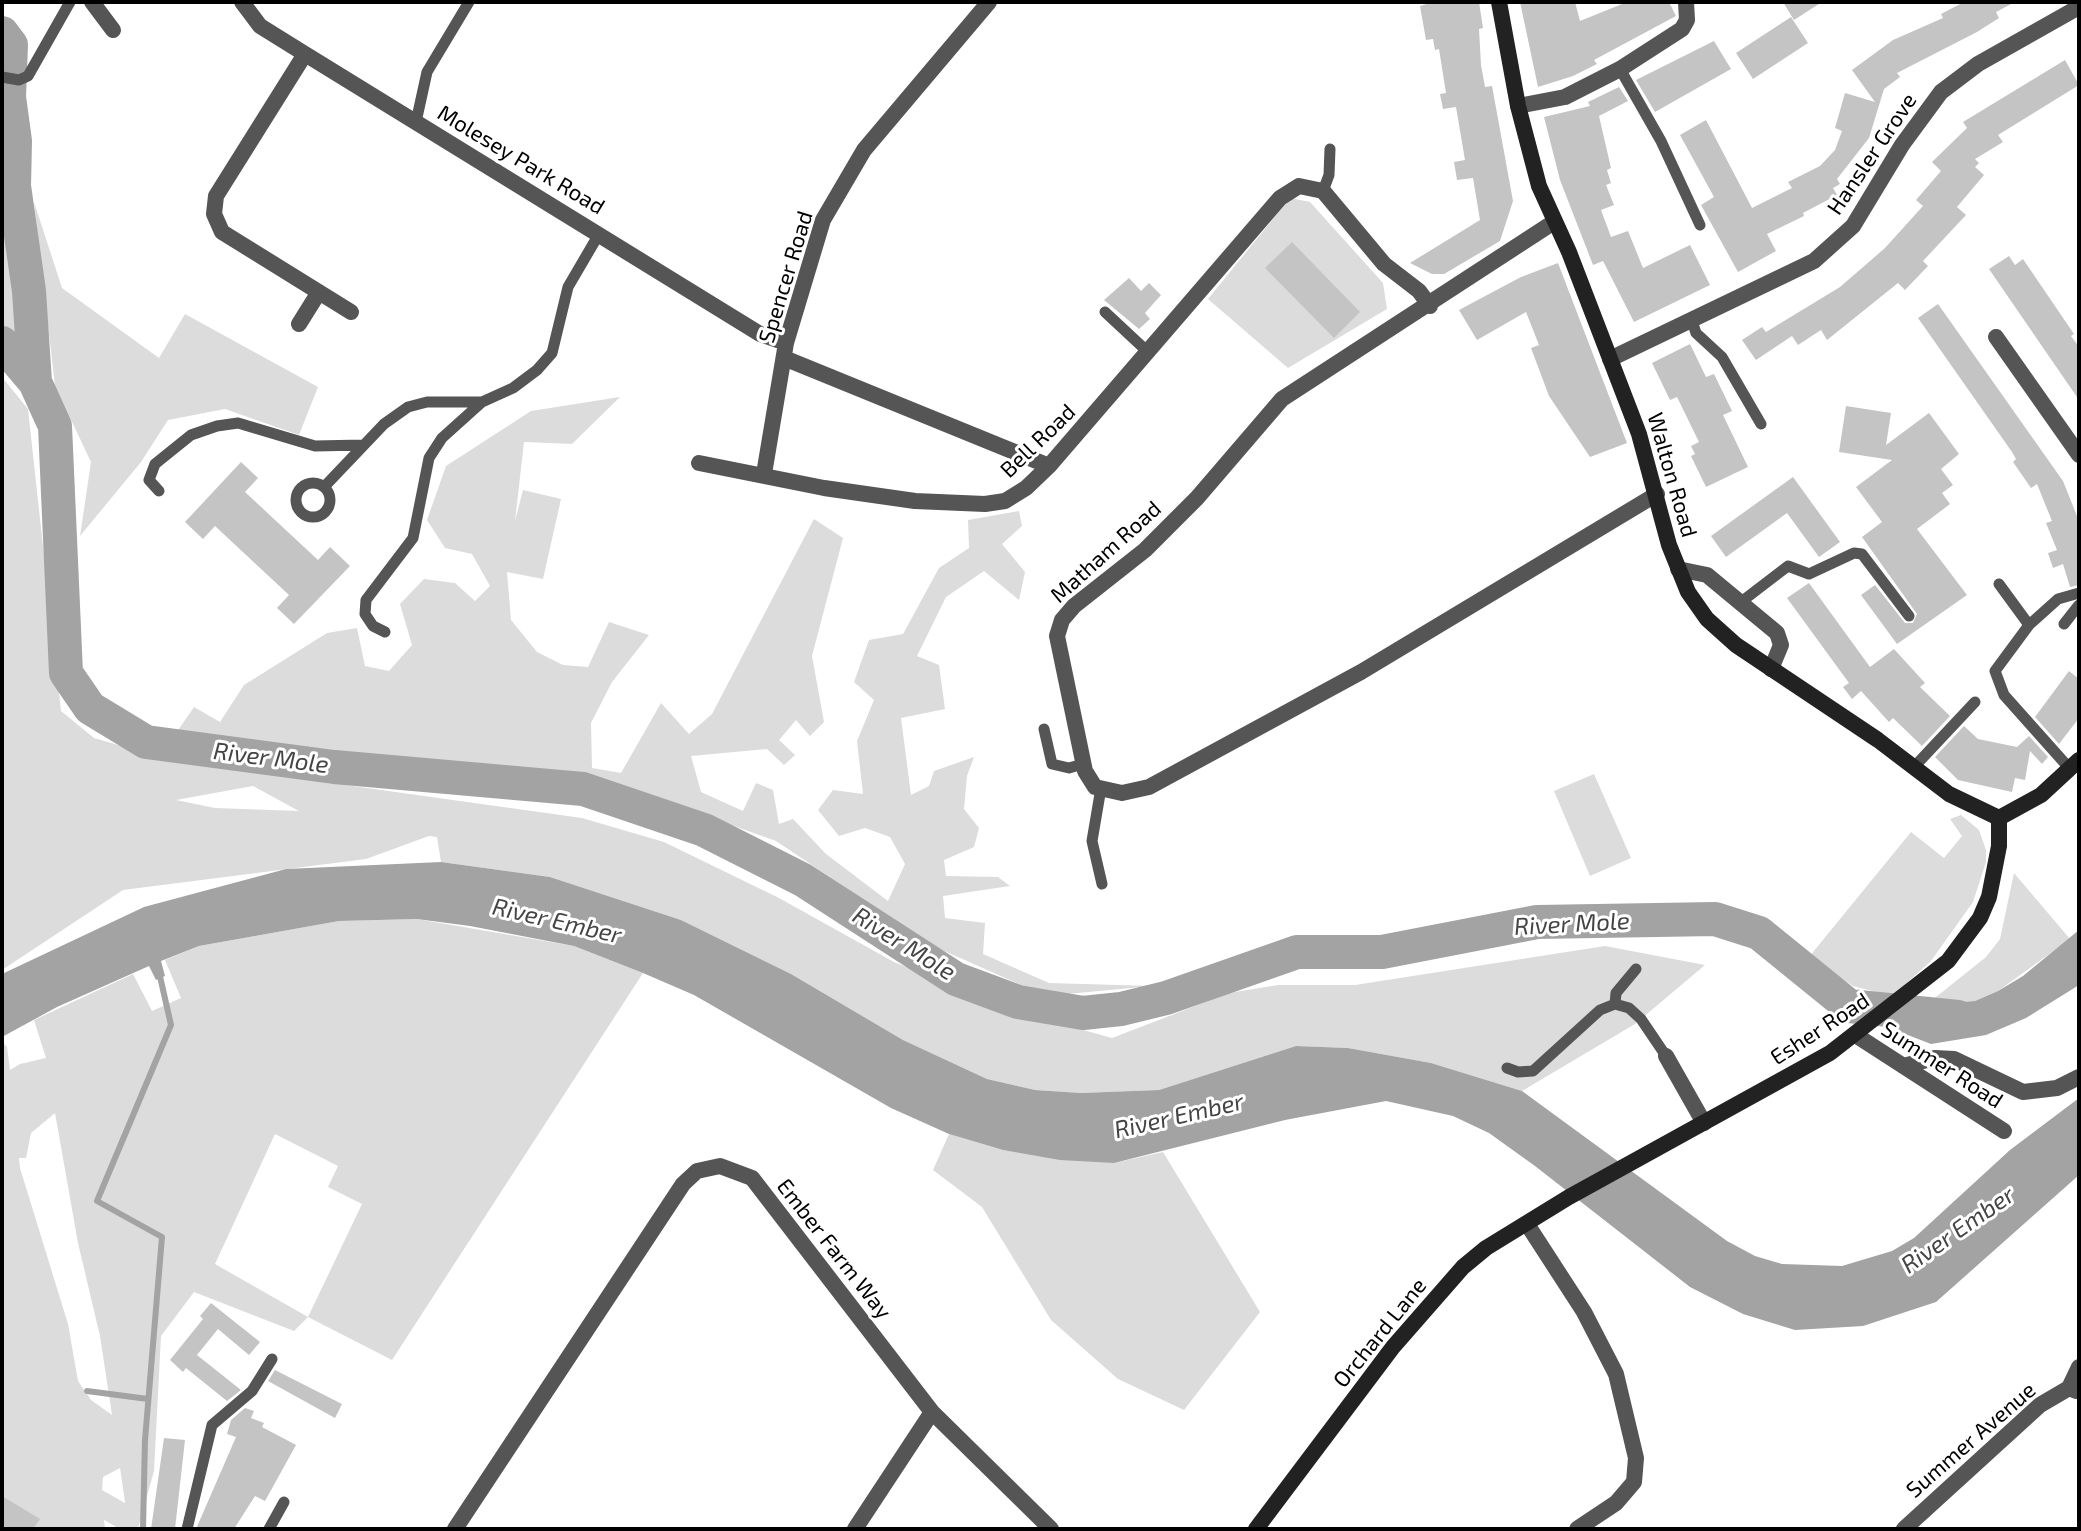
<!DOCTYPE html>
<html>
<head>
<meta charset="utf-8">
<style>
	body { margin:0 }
	#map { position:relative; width:2081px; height:1531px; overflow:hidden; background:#fff; font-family:"Exo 2",sans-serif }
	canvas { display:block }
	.frame { position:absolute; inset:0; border:4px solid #000; pointer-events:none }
</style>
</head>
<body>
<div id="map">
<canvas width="2081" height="1531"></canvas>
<div class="frame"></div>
</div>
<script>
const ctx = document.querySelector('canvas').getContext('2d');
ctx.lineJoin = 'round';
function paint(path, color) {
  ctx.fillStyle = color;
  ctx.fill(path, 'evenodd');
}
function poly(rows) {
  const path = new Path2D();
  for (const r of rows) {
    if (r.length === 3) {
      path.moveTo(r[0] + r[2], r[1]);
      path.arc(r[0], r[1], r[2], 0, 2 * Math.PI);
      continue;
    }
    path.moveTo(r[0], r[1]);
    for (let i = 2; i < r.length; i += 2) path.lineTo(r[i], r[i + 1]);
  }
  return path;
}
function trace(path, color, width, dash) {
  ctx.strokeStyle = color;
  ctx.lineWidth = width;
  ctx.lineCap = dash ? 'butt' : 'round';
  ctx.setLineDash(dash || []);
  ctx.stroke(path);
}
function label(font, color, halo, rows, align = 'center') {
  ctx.font = font + ' "Exo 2",sans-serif';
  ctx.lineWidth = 6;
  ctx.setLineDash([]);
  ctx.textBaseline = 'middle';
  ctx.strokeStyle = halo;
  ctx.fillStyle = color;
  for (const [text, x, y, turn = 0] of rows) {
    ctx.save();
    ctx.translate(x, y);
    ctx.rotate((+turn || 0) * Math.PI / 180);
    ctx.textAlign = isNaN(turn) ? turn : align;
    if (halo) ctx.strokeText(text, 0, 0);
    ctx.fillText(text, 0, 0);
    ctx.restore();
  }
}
paint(poly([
	[1290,198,1310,202,1383,283,1387,309,1288,368,1208,299],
	[34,202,62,288,159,358,185,314,318,387,299,435,225,409,168,420,141,462,80,536,91,462,55,386],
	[2,228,17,262,20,349,2,323],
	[2,377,28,409,61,711,94,738,173,761,582,818,664,842,779,898,894,962,1011,1010,1112,1038,1229,993,1278,985,1355,985,1605,946,1705,965,1635,1024,1522,1091,1431,1063,1348,1048,1296,1046,1159,1090,1081,1093,1035,1090,987,1079,903,1040,791,974,681,920,550,877,441,862,437,837,429,836,366,859,123,890,2,970],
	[253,786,299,811,215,808,176,800],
	[620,397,572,444,524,442,515,521,523,490,561,499,543,579,507,572,511,620,537,652,563,665,588,667,609,622,649,635,612,682,591,723,592,768,621,773,661,703,689,734,712,714,814,519,843,538,812,656,824,722,810,736,796,720,779,740,795,755,784,765,767,749,691,756,701,792,743,811,756,783,773,790,779,824,793,819,826,854,888,901,905,864,890,837,865,828,839,836,818,810,833,790,863,794,857,741,874,700,854,682,869,640,903,634,939,568,969,548,968,520,1019,511,1022,526,1002,544,1025,572,1019,600,984,571,946,597,917,656,939,665,945,709,901,718,911,795,929,786,934,771,974,757,967,776,964,809,979,828,974,847,944,860,946,876,998,877,1010,886,943,896,945,918,985,923,983,954,1049,983,1152,986,1046,996,933,946,776,841,602,779,174,736,194,707,220,722,244,685,327,633,357,628,365,666,389,671,412,645,400,604,424,579,455,583,475,601,490,586,472,554,445,548,427,520,446,466,531,411],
	[1594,774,1631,858,1590,876,1554,791],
	[1961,815,1979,830,1986,850,1986,862,1973,902,1931,961,1892,996,1853,986,1809,957,1911,832,1944,858,1962,836,1950,819],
	[2014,873,2070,939,1998,991,1975,1001,1926,1005,1986,957,2000,939],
	[417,919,574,946,643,973,392,1360,308,1317,294,1331,194,1292,161,1336,154,1471,138,1529,120,1529,104,1520,105,1529,2,1529,2,1041,7,1047,10,1070,20,1064,46,1058,34,1020,133,974,152,1011,181,998,165,960,199,946,339,921],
	[55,1113,78,1243,100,1336,112,1415,91,1400,78,1381,68,1324,20,1168,19,1158,26,1158,31,1133],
	[275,1134,338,1166,328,1187,362,1204,308,1317,215,1264],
	[120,1468,125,1502,125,1503,102,1490,103,1477],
	[949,1134,1003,1150,1114,1163,1163,1152,1260,1312,1184,1410,1118,1379,1051,1320,982,1207,933,1170]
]), '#dcdcdc');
paint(poly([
	[441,862,550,877,681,920,791,974,903,1040,987,1079,1035,1090,1081,1093,1159,1090,1296,1046,1348,1048,1431,1063,1522,1091,1727,1241,1755,1256,1782,1264,1842,1266,1892,1251,1914,1238,2010,1150,2079,1098,2079,1175,1936,1302,1863,1326,1795,1330,1743,1314,1690,1287,1535,1166,1489,1133,1453,1116,1386,1101,1285,1120,1114,1163,1060,1160,1003,1150,949,1134,891,1108,694,995,643,973,574,946,470,926,417,919,339,921,199,946,161,961,165,976,156,980,149,966,57,1007,2,1037,2,974,144,907,286,869],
	[2079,930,2079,985,2026,1018,1986,1035,1931,1044,1895,1030,1926,1005,1975,1001,1998,991,2023,976]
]), '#a3a3a3');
trace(poly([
	[87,1391,148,1399],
	[143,1529,145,1440,162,1237,97,1201,171,1025,159,972]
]), '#a3a3a3', 6);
trace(poly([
	[2,33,11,45,9,97,15,141,14,186],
	[2,166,14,186,29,291,35,382],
	[2,343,35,382,55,426,66,673,90,708,146,742,334,767,583,789,704,830,803,880,956,979,1018,1002,1083,1013,1121,1009,1166,998,1297,952,1382,952,1537,922,1715,919,1759,933,1849,1006,1958,1017]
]), '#a3a3a3', 34);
paint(poly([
	[1433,2,1479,2,1483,28,1479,29,1481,65,1485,87,1492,86,1513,201,1500,241,1444,274,1432,274,1410,263,1480,220,1473,178,1457,180,1454,162,1465,160,1456,107,1443,109,1440,94,1446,93,1439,49,1435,50,1433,39,1426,40,1420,6],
	[1520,2,1575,2,1580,21,1627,2,1669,2,1676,16,1594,60,1597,64,1573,76,1538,87],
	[1783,2,1822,2,1794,20],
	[1964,2,2015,2,1996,12,1999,18,1977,32,1897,73,1900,77,1884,89,1869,138,1837,179,1840,184,1833,188,1837,195,1803,213,1804,216,1767,234,1776,251,1738,272,1701,205,1714,197,1680,135,1706,120,1752,208,1792,188,1788,182,1820,166,1835,150,1842,131,1835,128,1845,93,1875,102,1852,70,1893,40,1943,18,1941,14],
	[1791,17,1808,43,1753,79,1736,53],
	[1714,41,1731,69,1655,112,1636,80],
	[2065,60,2079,85,1998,135,2003,142,1975,159,1979,163,1975,167,1984,175,1957,207,1966,215,1923,261,1928,266,1905,290,1898,283,1827,340,1821,330,1798,345,1792,336,1756,360,1742,340,1762,327,1766,332,1840,287,1885,248,1923,206,1916,200,1941,171,1932,162,1967,128,1963,122],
	[1619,87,1628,101,1599,116,1611,168,1607,170,1611,183,1606,185,1614,205,1601,210,1611,237,1628,231,1643,268,1690,245,1710,285,1634,322,1603,261,1593,265,1560,180,1544,117,1590,106,1588,102],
	[1292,242,1360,312,1334,338,1265,268],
	[2009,256,2015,265,2023,259,2074,334,2071,336,2079,347,2079,400,1989,269],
	[1558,263,1627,443,1590,457,1549,396,1531,348,1539,345,1526,312,1477,340,1459,310,1521,277],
	[1129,278,1141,291,1149,283,1161,295,1145,313,1150,319,1139,329,1104,300],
	[1938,304,2063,481,2079,521,2079,585,2070,587,2063,564,2053,568,2048,553,2057,550,2046,523,2052,521,2037,484,2031,488,2013,462,2016,459,2012,452,1918,318],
	[1690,344,1706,377,1714,374,1732,411,1723,415,1748,467,1706,487,1691,456,1695,454,1691,446,1699,442,1677,397,1670,400,1652,363],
	[1846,406,1891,413,1886,445,1929,413,1959,454,1941,469,1953,485,1942,493,1950,504,1917,529,1967,595,1897,644,1861,595,1875,585,1905,623,1913,623,1917,614,1862,537,1882,522,1856,487,1892,460,1839,452],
	[241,462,258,478,245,492,318,560,330,547,350,566,294,624,277,608,289,595,215,526,203,539,185,522],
	[1793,477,1840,542,1819,557,1787,513,1726,557,1711,536],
	[1809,583,1870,667,1894,649,1925,683,1920,687,1950,716,1922,746,1893,718,1889,722,1861,691,1852,699,1843,687,1849,683,1787,598],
	[2069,671,2079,679,2079,718,2059,744,2035,717],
	[1964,726,1978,739,2017,747,2029,736,2048,757,2042,764,2030,751,2025,780,2015,778,2012,792,1958,780,1935,757],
	[211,1303,260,1342,249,1355,218,1329,197,1355,241,1390,227,1401,186,1368,183,1372,170,1360,203,1319,200,1316],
	[275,1370,342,1404,335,1418,268,1381],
	[245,1408,254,1411,251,1418,264,1423,262,1427,296,1445,265,1501,255,1496,234,1529,196,1529,236,1437,227,1434,231,1420],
	[164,1438,185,1440,175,1529,151,1529],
	[2,1496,40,1519,33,1529,2,1529]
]), '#c4c4c4');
trace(poly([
	[1620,69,1661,141,1700,225],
	[2,77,19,80,28,76,70,2],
	[416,122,427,72,469,2],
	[1323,191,1329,175,1330,149],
	[1105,312,1149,353],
	[1691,318,1696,333,1722,357,1761,424],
	[313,500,17],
	[324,487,384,424,408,407,427,402,482,402,513,388,537,370,552,353,568,287,599,234],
	[159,491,149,480,155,464,191,435,217,426,238,423,315,446,363,445],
	[1999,584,2029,625],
	[1741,602,1788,566,1809,574,1854,553,1862,554,1909,616],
	[2064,624,2079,605],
	[385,632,373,626,365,614,366,600,413,538,429,458,442,438,482,402],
	[1044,729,1052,764,1069,768,1083,764],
	[1914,767,1975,702],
	[2070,769,2004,695,1995,671,2029,625,2058,599,2079,593],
	[1101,788,1092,841,1102,884],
	[1615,1004,1616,993,1636,969],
	[1507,1068,1518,1072,1533,1071,1600,1010,1615,1004,1629,1008,1641,1019,1666,1056],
	[187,1529,212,1425,252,1391,272,1359],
	[269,1529,284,1502]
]), '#555', 11);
trace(poly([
	[92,2,113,30],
	[242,2,260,26,305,54,760,334,786,343],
	[305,54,216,196,214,214,222,232,351,312],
	[1518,106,1565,97,1620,69,1682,29,1687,20,1686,2],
	[1554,222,1282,399,1197,498,1145,550,1074,606,1062,620,1057,636,1085,771,1095,787,1122,793,1149,787,1361,672,1657,494],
	[299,324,319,292],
	[1996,337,2079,455],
	[784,358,1049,466],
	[1610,359,1814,261,1853,226,1902,145,1941,92,1978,64,2079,7],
	[699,463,824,488,915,501,985,504,1005,501,1026,488,1049,466,1280,198,1299,186,1323,191,1384,264,1419,291,1430,306],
	[764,474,786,343,823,220,864,150,989,2],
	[1678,569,1707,575,1777,633,1781,645,1771,669],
	[1857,1036,2004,1131],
	[1666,1056,1704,1123],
	[1903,1066,1935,1058,1954,1059,2023,1092,2057,1088,2079,1077],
	[1527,1224,1584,1312,1616,1374,1636,1458,1634,1482,1616,1503,1577,1529],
	[2076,1391,2069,1388,2079,1367],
	[455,1529,683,1184,697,1171,720,1166,752,1178,932,1412,1051,1529],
	[855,1529,932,1412],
	[1904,1529,2040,1405,2069,1388]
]), '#555', 16);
trace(poly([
	[1499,2,1518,106,1539,186,1569,252,1639,434,1669,545,1688,592,1707,619,1736,645,1878,740,1949,794,1999,818],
	[1999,818,2041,795,2079,760],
	[1256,1529,1393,1347,1463,1267,1486,1248,1569,1197,1830,1053,1948,961,1980,918,1989,897,1999,846,1999,818]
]), '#222', 16);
label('22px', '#000', '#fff', [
	["Hansler Grove",1872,154,-56],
	["Molesey Park Road",521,160,31],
	["Spencer Road",786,277,-73],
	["Bell Road",1038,441,-44],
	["Walton Road",1672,475,74],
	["Matham Road",1106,552,-42],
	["Esher Road",1820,1029,-33],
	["Summer Road",1942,1065,33],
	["Ember Farm Way",834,1249,52],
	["Orchard Lane",1380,1333,-51],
	["Summer Avenue",1971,1440,-41]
]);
label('italic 24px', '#444', '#fff', [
	["River Mole",271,758,7],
	["River Ember",557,921,13],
	["River Mole",1572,924,-3],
	["River Mole",904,944,32],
	["River Ember",1179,1116,-13],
	["River Ember",1958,1230,-35]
]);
</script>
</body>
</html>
